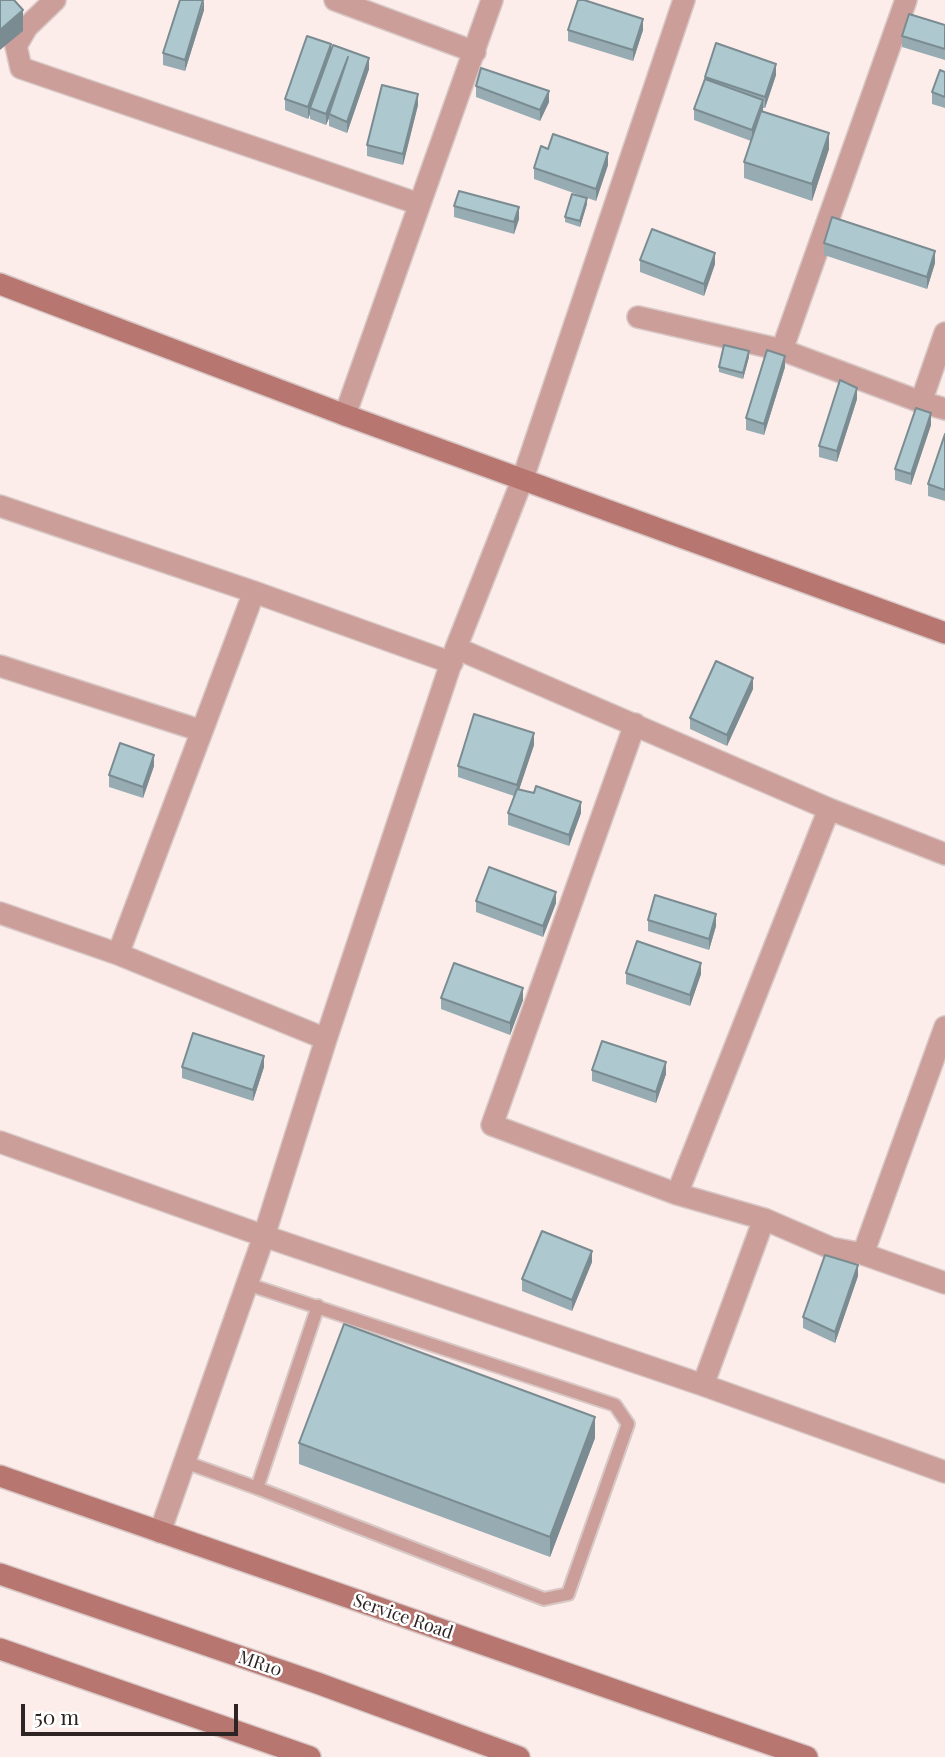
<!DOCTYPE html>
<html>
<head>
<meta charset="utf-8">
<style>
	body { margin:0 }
	#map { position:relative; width:945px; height:1757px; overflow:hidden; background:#fcecea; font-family:"Playfair Display",serif }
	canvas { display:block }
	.scale { position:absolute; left:21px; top:1704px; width:217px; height:32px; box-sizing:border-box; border:4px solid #2d2423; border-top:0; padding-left:9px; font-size:21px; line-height:24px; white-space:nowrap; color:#2d2423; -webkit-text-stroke:5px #fff; paint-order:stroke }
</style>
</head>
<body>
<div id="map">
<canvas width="945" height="1757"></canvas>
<div class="scale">50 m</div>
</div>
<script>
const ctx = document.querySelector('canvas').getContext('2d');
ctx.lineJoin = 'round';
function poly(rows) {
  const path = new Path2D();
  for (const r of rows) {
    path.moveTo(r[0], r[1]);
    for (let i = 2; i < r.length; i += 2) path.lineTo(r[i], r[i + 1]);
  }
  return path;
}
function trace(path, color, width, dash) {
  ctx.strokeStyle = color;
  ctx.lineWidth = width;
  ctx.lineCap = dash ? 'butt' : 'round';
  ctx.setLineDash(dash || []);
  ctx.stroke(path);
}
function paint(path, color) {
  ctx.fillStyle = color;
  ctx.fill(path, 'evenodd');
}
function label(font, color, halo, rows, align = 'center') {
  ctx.font = font + ' "Playfair Display",serif';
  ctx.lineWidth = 5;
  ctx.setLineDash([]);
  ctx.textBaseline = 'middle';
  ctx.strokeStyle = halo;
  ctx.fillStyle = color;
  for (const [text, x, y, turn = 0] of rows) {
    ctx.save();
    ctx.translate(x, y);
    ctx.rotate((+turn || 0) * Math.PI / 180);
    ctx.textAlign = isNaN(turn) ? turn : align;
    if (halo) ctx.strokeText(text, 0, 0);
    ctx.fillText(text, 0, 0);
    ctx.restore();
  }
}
const lane = poly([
	[185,1462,257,1488,544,1599,568,1594,628,1424,615,1405,247,1284],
	[257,1488,318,1306]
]);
const street = poly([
	[55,0,27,27,16,46,21,68,419,204],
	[335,0,475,52],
	[638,317,782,350,906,0],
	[782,350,921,402,945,409],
	[921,402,945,333],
	[345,415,492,0],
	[0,506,254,592,452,663],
	[456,648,829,809,677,1194,764,1219,831,1248,863,1254,945,1283],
	[0,666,202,731,118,954,326,1039],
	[635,724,492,1125,677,1194],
	[202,731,254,592],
	[829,809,945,854],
	[0,913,118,954],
	[0,1142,264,1236,703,1385,945,1472],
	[863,1254,945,1027],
	[703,1385,764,1219],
	[160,1532,264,1236,326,1039,456,648,523,478,684,0]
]);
const secondary = poly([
	[0,284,345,415,945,633],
	[0,1476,807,1757],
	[0,1574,317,1683,519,1757],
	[0,1649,310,1757]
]);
trace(lane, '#d7c8c6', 16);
trace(street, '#d7c8c6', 24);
trace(secondary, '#d7c8c6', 24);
trace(lane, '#cc9e99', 12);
trace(street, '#cc9e99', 21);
trace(secondary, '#b87670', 21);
paint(poly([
	[204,10,185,71,163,65,163,53],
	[945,25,945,60,902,47,902,36],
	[568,30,643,30,633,61,568,41],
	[331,50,369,69,347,133,329,126,329,118,326,125,310,119,310,114,308,119,285,110,285,99],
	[945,72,945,108,932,104,932,92],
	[776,75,765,108,763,108,763,111,829,149,812,201,744,178,744,162,751,141,694,120,694,109,705,77],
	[476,86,549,102,540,121,476,97],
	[418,105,403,165,367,156,367,145],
	[608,165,596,201,534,179,534,168],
	[587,204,580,227,565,222,565,217],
	[454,206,519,219,514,234,454,217],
	[824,243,935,263,927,289,824,255],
	[640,260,715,264,704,296,640,272],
	[749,357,743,379,719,372,719,367],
	[785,367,764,435,746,430,746,418],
	[857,399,837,462,819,457,819,446],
	[931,425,911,485,895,480,895,469],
	[945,434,945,501,928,496,928,484],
	[753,689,727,746,690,729,690,718],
	[534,745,519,789,581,813,569,846,508,825,508,813,514,796,458,777,458,766],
	[154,766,143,798,109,787,109,775],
	[476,901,556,903,543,937,476,912],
	[648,920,716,926,709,950,648,931],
	[626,973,701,974,690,1006,626,984],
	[441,998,523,1000,510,1035,441,1009],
	[182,1067,264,1067,253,1101,182,1078],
	[592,1070,666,1074,656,1103,592,1081],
	[592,1262,572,1311,522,1291,522,1279],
	[858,1276,835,1343,803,1328,803,1317],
	[595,1438,550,1557,299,1464,299,1443]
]), '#96acb2');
paint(poly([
	[204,0,204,10,185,71,185,60],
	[23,10,23,31,0,50,0,30],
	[643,19,643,30,633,61,633,50],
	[331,44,331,55,310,108,310,114,308,119,308,107],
	[348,57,329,114,329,118,326,125,326,114],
	[369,58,369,69,347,133,347,122],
	[776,64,776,75,765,108,765,97],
	[549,91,549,102,540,121,540,110],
	[418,94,418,105,403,165,403,154],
	[763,100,763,111,752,142,752,130],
	[829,133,829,149,812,201,812,184],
	[608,153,608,165,596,201,596,189],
	[587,198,587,204,580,227,580,221],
	[519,207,519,219,514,234,514,222],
	[935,251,935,263,927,289,927,277],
	[715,253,715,264,704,296,704,284],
	[749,351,749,357,743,379,743,373],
	[785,356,785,367,764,435,764,424],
	[857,388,857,399,837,462,837,451],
	[931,413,931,425,911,485,911,474],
	[753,678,753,689,727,746,727,735],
	[534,733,534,745,517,796,517,785],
	[154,755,154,766,143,798,143,787],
	[581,802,581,813,569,846,569,835],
	[556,892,556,903,543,937,543,926],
	[716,914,716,926,709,950,709,939],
	[701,963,701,974,690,1006,690,995],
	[523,988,523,1000,510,1035,510,1023],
	[264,1056,264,1067,253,1101,253,1090],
	[666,1062,666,1074,656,1103,656,1092],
	[592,1251,592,1262,572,1311,572,1300],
	[858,1265,858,1276,835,1343,835,1332],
	[595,1417,595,1438,550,1557,550,1537]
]), '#7a8c91');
const building = poly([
	[0,0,14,0,23,10,0,30,0,0],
	[180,0,203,0,185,60,163,53,180,0],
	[578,0,584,0,643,19,633,50,568,30,578,0],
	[909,14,945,25,945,49,902,36,909,14],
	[307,36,331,44,308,107,285,99,307,36],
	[716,43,776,64,765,97,705,77,716,43],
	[333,45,369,58,347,122,329,114,348,57,326,114,310,108,333,45],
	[481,68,549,91,540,110,476,86,481,68],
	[940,70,945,72,945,97,932,92,940,70],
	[705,79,763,100,752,130,694,109,705,79],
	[382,85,418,94,403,154,367,145,382,85],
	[761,111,829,133,812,184,744,162,761,111],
	[553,134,608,153,596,189,534,168,541,146,548,149,553,134],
	[459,191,519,207,514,222,454,206,459,191],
	[572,194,587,198,580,221,565,217,572,194],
	[832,217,935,251,927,277,824,243,832,217],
	[652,229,715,253,704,284,640,260,652,229],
	[724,345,749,351,743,373,719,367,724,345],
	[767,350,785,356,764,424,746,418,767,350],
	[840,380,857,388,837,451,819,446,840,380],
	[916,408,931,413,911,474,895,469,916,408],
	[945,434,945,490,928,484,945,434],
	[716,661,753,678,727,735,690,718,716,661],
	[474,714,534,733,517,785,458,766,474,714],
	[120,743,154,755,143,787,109,775,120,743],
	[536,786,581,802,569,835,508,813,517,789,534,793,536,786],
	[489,867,556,892,543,926,476,901,489,867],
	[655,895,716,914,709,939,648,920,655,895],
	[637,941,701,963,690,995,626,973,637,941],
	[454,963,523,988,510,1023,441,998,454,963],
	[193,1033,264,1056,253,1090,182,1067,193,1033],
	[602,1041,666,1062,656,1092,592,1070,602,1041],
	[542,1231,592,1251,572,1300,522,1279,542,1231],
	[825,1255,858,1265,835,1332,803,1317,825,1255],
	[344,1324,595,1417,550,1537,299,1443,344,1324]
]);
paint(building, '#aec8cf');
trace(building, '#7a8c91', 2);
label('18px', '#2d2423', '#fff', [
	["Service Road",403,1617,19],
	["MR10",260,1664,19]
]);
</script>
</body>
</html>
